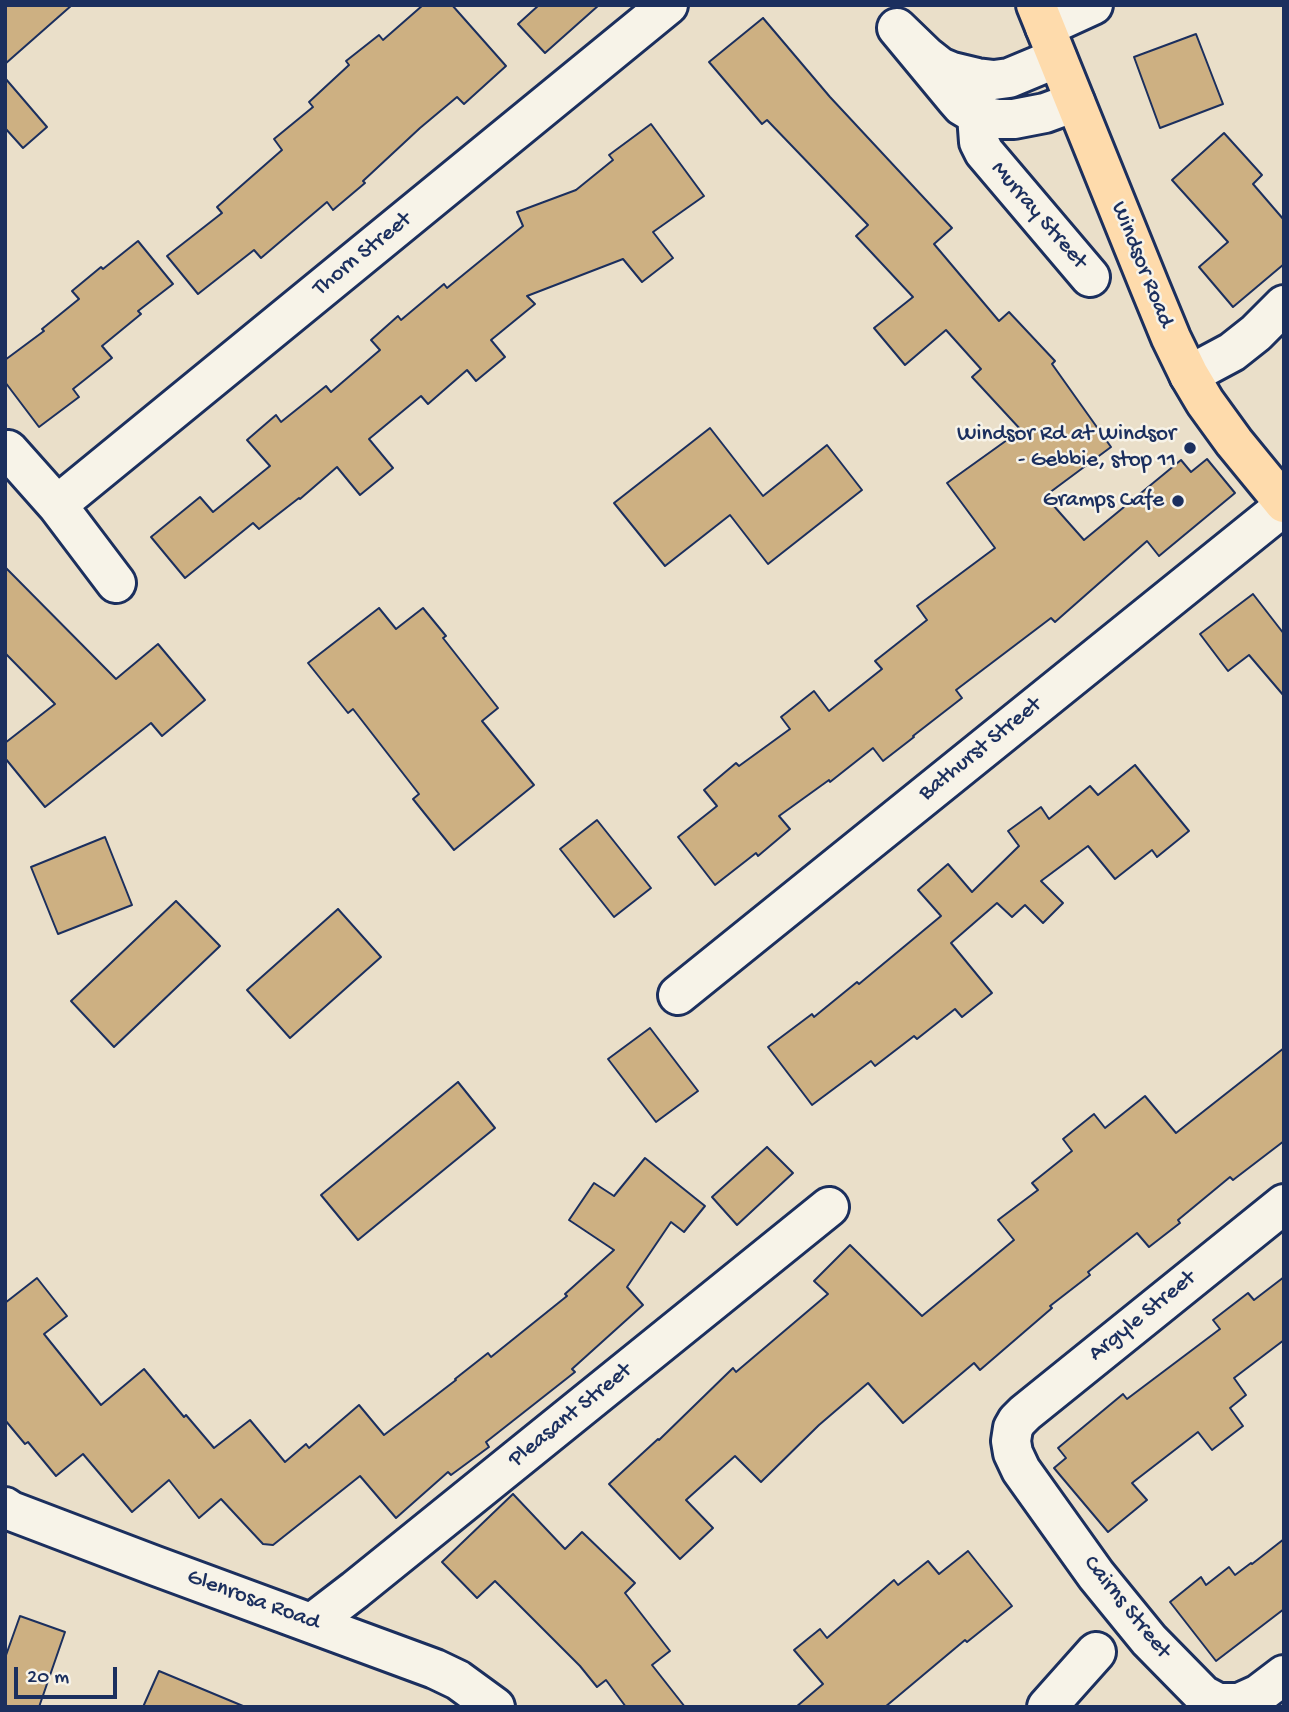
<!DOCTYPE html>
<html>
<head>
<meta charset="utf-8">
<style>
	body { margin:0 }
	#map { position:relative; width:1289px; height:1712px; overflow:hidden; background:#eadfc9; font-family:"Gochi Hand",sans-serif }
	canvas { display:block }
	.frame { position:absolute; inset:0; border:7px solid #1b2f5e; pointer-events:none }
	.scale { position:absolute; left:14px; top:1667px; width:103px; height:32px; box-sizing:border-box; border:4px solid #1b2f5e; border-top:0; padding-left:9px; font-size:21px; line-height:24px; white-space:nowrap; color:#1b2f5e; -webkit-text-stroke:5px #f7f3e8; paint-order:stroke }
</style>
</head>
<body>
<div id="map">
<canvas width="1289" height="1712"></canvas>
<div class="frame"></div>
<div class="scale">20 m</div>
</div>
<script>
const ctx = document.querySelector('canvas').getContext('2d');
ctx.lineJoin = 'round';
function paint(path, color) {
  ctx.fillStyle = color;
  ctx.fill(path, 'evenodd');
}
function poly(rows) {
  const path = new Path2D();
  for (const r of rows) {
    path.moveTo(r[0], r[1]);
    for (let i = 2; i < r.length; i += 2) path.lineTo(r[i], r[i + 1]);
  }
  return path;
}
function trace(path, color, width, dash) {
  ctx.strokeStyle = color;
  ctx.lineWidth = width;
  ctx.lineCap = dash ? 'butt' : 'round';
  ctx.setLineDash(dash || []);
  ctx.stroke(path);
}
function label(font, color, halo, rows, align = 'center') {
  ctx.font = font + ' "Gochi Hand",sans-serif';
  ctx.lineWidth = 5;
  ctx.setLineDash([]);
  ctx.textBaseline = 'middle';
  ctx.strokeStyle = halo;
  ctx.fillStyle = color;
  for (const [text, x, y, turn = 0] of rows) {
    ctx.save();
    ctx.translate(x, y);
    ctx.rotate((+turn || 0) * Math.PI / 180);
    ctx.textAlign = isNaN(turn) ? turn : align;
    if (halo) ctx.strokeText(text, 0, 0);
    ctx.fillText(text, 0, 0);
    ctx.restore();
  }
}
const building = poly([
	[5,5,72,5,5,64,5,5],
	[423,5,452,5,506,66,464,104,457,97,420,128,363,181,365,183,333,210,327,202,261,258,254,250,198,294,167,256,222,213,217,207,282,150,274,139,313,107,309,102,349,65,346,61,379,35,383,40,423,5],
	[539,5,599,5,545,53,518,24,539,5],
	[763,18,830,97,952,228,934,244,999,321,1009,312,1055,361,1052,364,1111,447,1045,496,1084,540,1181,460,1191,472,1207,459,1235,493,1159,556,1147,541,1055,622,1051,618,956,690,962,698,913,736,914,737,883,761,873,748,830,782,829,780,779,816,790,829,758,856,756,853,715,885,678,837,717,806,704,790,736,763,739,766,790,729,781,717,814,691,829,711,882,669,875,661,927,620,917,606,995,548,947,483,1021,430,972,377,981,369,946,330,905,365,874,328,913,297,856,236,868,225,767,120,762,124,709,62,763,18],
	[1196,34,1223,104,1160,128,1134,57,1196,34],
	[5,78,47,127,23,148,5,128,5,78],
	[651,124,704,196,653,232,673,258,642,282,623,259,527,296,535,304,491,340,505,357,476,381,467,370,428,404,421,396,369,439,393,468,360,495,337,467,300,499,299,498,259,529,253,523,185,578,151,537,200,497,213,512,270,466,247,440,276,415,281,422,326,386,331,392,380,350,371,340,398,316,401,320,444,284,447,288,523,226,517,212,576,190,613,160,609,155,651,124],
	[1224,133,1262,175,1253,184,1284,220,1284,264,1233,307,1199,267,1228,242,1172,180,1224,133],
	[138,241,173,284,138,311,141,314,102,346,112,358,73,389,79,397,39,427,5,382,5,360,44,331,42,329,79,299,72,291,101,267,103,269,138,241],
	[710,428,763,496,827,445,862,490,768,564,730,515,665,566,614,503,710,428],
	[5,567,116,679,158,644,205,700,162,736,151,723,45,807,5,758,5,743,55,704,5,653,5,567],
	[1253,594,1284,634,1284,696,1249,655,1228,671,1200,634,1253,594],
	[379,608,396,629,423,608,446,636,443,638,498,708,482,721,534,785,454,850,413,799,419,794,353,709,348,713,308,663,379,608],
	[1135,765,1189,831,1157,857,1152,850,1115,879,1088,846,1041,881,1063,903,1043,923,1025,905,1012,917,997,903,951,943,992,993,962,1017,955,1009,917,1039,914,1036,875,1066,871,1061,812,1105,768,1047,812,1014,814,1017,857,982,859,984,941,916,918,890,948,864,972,892,1019,846,1008,831,1041,807,1049,819,1090,786,1098,795,1135,765],
	[597,820,651,888,614,917,560,849,597,820],
	[105,837,132,905,58,934,31,867,105,837],
	[176,901,220,946,114,1047,71,1001,176,901],
	[338,909,381,957,290,1038,247,990,338,909],
	[650,1028,698,1091,656,1122,608,1059,650,1028],
	[1284,1048,1284,1141,1233,1180,1230,1177,1178,1220,1180,1223,1149,1247,1137,1233,1088,1272,1090,1275,1050,1306,1052,1308,980,1370,974,1363,903,1423,868,1383,819,1425,761,1482,735,1456,686,1500,713,1528,680,1559,609,1484,658,1439,659,1440,733,1368,736,1372,828,1294,814,1281,850,1245,922,1316,1014,1240,998,1220,1038,1190,1032,1183,1072,1151,1063,1139,1094,1114,1105,1128,1145,1096,1176,1133,1284,1048],
	[458,1082,495,1128,358,1240,321,1195,458,1082],
	[767,1147,793,1173,737,1225,712,1197,767,1147],
	[645,1158,705,1206,684,1232,671,1222,627,1287,643,1305,572,1369,575,1372,486,1442,489,1447,451,1475,448,1472,396,1518,360,1476,273,1545,263,1544,221,1499,199,1518,169,1480,132,1512,83,1454,56,1476,28,1442,25,1444,5,1420,5,1303,37,1278,67,1316,44,1334,101,1405,144,1369,184,1417,186,1415,214,1448,250,1420,285,1462,306,1444,309,1448,359,1405,384,1435,456,1380,455,1379,488,1353,491,1357,567,1296,565,1294,614,1250,569,1220,594,1183,614,1196,645,1158],
	[1284,1277,1284,1340,1234,1378,1246,1395,1230,1408,1243,1426,1212,1450,1198,1432,1132,1483,1147,1500,1108,1532,1054,1468,1066,1458,1058,1448,1123,1394,1127,1399,1220,1329,1213,1320,1248,1293,1254,1300,1284,1277],
	[513,1494,565,1549,582,1532,635,1583,625,1593,670,1651,652,1665,685,1707,626,1707,606,1680,597,1687,580,1666,495,1581,477,1598,442,1562,513,1494],
	[1284,1539,1284,1609,1216,1661,1170,1602,1201,1577,1206,1585,1229,1567,1235,1575,1251,1563,1252,1564,1284,1539],
	[968,1551,1012,1606,967,1642,965,1640,885,1707,796,1707,823,1684,794,1650,820,1629,827,1638,894,1580,898,1585,928,1561,939,1574,968,1551],
	[20,1616,65,1632,39,1707,5,1707,5,1658,20,1616],
	[159,1671,243,1706,243,1707,143,1707,159,1671]
]);
paint(building, '#cdb082');
trace(building, '#1b2f5e', 2);
const minor = poly([
	[1045,27,1093,5],
	[1057,58,1009,78,994,80,977,78,952,72,940,67,926,56,897,28,955,98,962,106,977,115,997,119,1014,119,1045,113,1075,102],
	[977,115,979,142,984,152,1090,277],
	[1189,375,1232,352,1256,333,1284,305],
	[8,450,57,505,116,583],
	[57,505,668,5],
	[678,995,1284,506],
	[1284,1204,1025,1413,1017,1421,1013,1428,1011,1441,1013,1453,1021,1470,1096,1575,1149,1640,1203,1695,1218,1703,1239,1703,1259,1694,1284,1675],
	[5,1507,11,1511,153,1565,435,1669,458,1680,495,1707],
	[312,1623,355,1590,829,1207],
	[1047,1707,1096,1652]
]);
const major = poly([
	[1036,5,1150,287,1171,338,1189,375,1205,402,1234,442,1284,503]
]);
trace(minor, '#1b2f5e', 44);
trace(major, '#1b2f5e', 44);
trace(minor, '#f7f3e8', 38);
trace(major, '#fedbac', 38);
for (const [x, y, r, color] of [
	[1190,448,7,"#1b2f5e"],
	[1178,501,7,"#1b2f5e"]
]) {
  const dot = new Path2D();
  dot.arc(x, y, r, 0, 2 * Math.PI);
  ctx.fillStyle = color;
  ctx.fill(dot);
  trace(dot, '#f7f3e8', 2.5);
}
label('23px', '#1b2f5e', '#f7f3e8', [
	["Murray Street",1038,216,49],
	["Thorn Street",363,255,-39],
	["Windsor Road",1141,265,68],
	["Bathurst Street",981,750,-39],
	["Argyle Street",1143,1317,-39],
	["Pleasant Street",571,1416,-39],
	["Glenrosa Road",253,1601,20],
	["Cairns Street",1126,1608,51]
]);
label('23px', '#1b2f5e', '#f7f3e8', [
	["Windsor Rd at Windsor",1176,435],
	["- Gebbie, stop 11",1176,461],
	["Gramps Cafe",1164,501]
], 'right');
</script>
</body>
</html>
